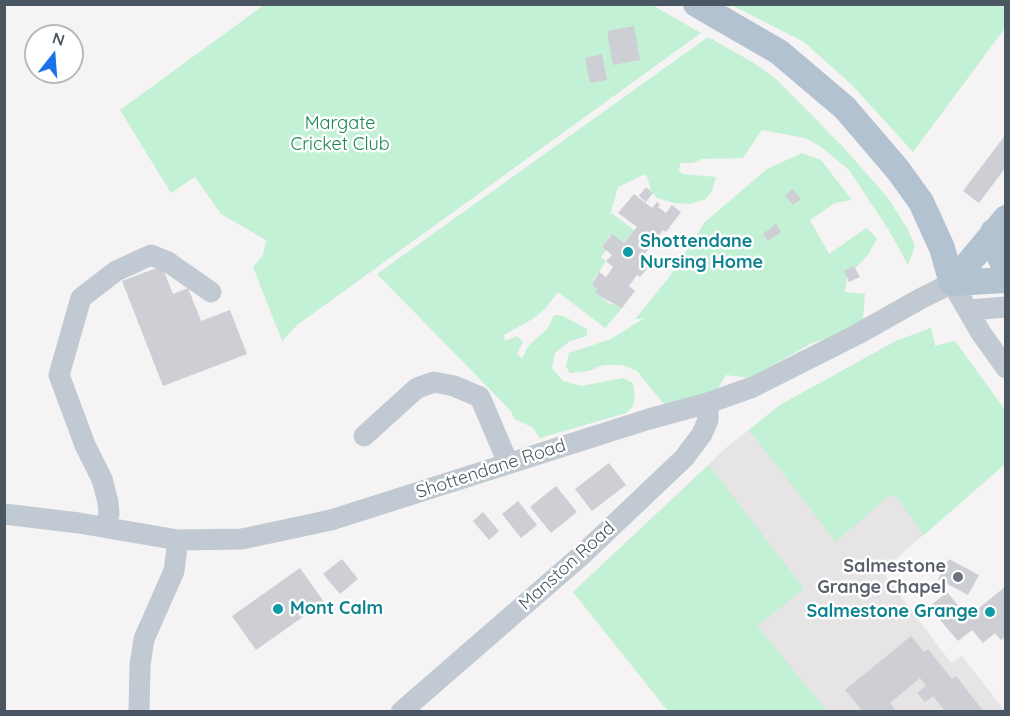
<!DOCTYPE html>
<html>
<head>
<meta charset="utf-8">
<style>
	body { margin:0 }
	#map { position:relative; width:1010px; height:716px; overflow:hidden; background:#f5f3f3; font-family:Quicksand,sans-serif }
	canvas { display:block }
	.frame { position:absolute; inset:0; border:6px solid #4a5661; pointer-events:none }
	.north { position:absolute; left:24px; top:24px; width:60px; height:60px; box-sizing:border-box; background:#fff; border:2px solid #b7bbc0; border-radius:50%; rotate:17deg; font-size:16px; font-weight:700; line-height:24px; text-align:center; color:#4a5661 }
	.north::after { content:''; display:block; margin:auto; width:21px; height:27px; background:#1a73e8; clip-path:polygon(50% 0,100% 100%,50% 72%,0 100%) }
</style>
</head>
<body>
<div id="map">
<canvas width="1010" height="716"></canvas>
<div class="frame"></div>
<div class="north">N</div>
</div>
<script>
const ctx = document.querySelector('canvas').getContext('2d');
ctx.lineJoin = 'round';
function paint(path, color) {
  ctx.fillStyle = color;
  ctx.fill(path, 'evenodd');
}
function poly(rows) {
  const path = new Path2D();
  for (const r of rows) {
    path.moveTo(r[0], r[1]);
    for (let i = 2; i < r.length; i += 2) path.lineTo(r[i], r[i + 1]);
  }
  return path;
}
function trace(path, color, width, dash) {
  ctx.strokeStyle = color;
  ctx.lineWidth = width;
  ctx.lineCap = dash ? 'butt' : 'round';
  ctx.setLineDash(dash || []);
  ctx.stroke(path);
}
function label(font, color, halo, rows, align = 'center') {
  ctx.font = font + ' Quicksand,sans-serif';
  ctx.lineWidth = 5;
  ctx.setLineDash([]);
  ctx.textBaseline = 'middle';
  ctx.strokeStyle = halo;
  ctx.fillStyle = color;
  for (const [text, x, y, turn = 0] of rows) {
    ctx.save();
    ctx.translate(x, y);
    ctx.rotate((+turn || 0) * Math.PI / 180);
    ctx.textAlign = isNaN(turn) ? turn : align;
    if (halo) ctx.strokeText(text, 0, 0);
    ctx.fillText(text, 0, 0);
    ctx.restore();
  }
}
paint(poly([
	[931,328,935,346,955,341,1005,410,1005,464,882,571,951,663,962,656,1005,711,668,711,573,592,727,447,780,405,896,341]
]), '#e6e4e5');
paint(poly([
	[264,5,652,5,701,33,297,325,282,341,253,267,263,255,266,240,221,214,195,177,171,193,120,110],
	[731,5,1005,5,1005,28,913,152,852,85,804,42],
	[708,37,754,63,776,79,844,148,888,198,907,228,915,246,908,265,888,229,849,170,820,146,805,138,762,130,743,158,702,159,693,163,680,163,679,171,683,174,716,177,712,191,706,199,690,204,674,203,657,198,651,191,647,176,643,175,618,187,610,215,612,213,634,230,624,243,611,234,602,247,606,250,601,257,606,261,594,279,597,289,596,293,607,302,614,305,615,303,622,308,605,328,558,292,545,309,534,318,504,335,505,341,517,336,523,342,517,353,522,359,528,346,548,328,554,315,563,316,587,329,587,336,570,341,555,353,552,368,563,381,581,386,623,378,633,383,635,399,633,406,626,413,540,438,532,427,514,419,511,411,377,274],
	[802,153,821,160,852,200,835,203,810,220,829,254,866,228,877,238,868,255,847,277,845,292,865,294,863,320,840,334,812,343,750,378,726,375,718,388,698,400,669,406,663,403,637,371,622,365,603,365,589,371,570,373,566,367,569,353,611,339,643,319,635,319,670,276,705,222,767,169],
	[931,328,935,346,955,341,1005,410,1005,464,924,535,897,498,890,495,836,542,749,430,780,405,896,341],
	[709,465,804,589,757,626,827,711,668,711,573,592]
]), '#c3f1d5');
paint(poly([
	[634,26,640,60,613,65,607,31],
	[602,54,607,80,590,83,585,58],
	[1006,134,1006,167,979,203,963,191],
	[646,187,653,193,646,202,639,196],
	[793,189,801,199,793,205,785,195],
	[634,194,652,208,657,202,660,205,658,207,666,213,672,205,681,212,666,232,663,230,658,237,661,239,653,250,650,247,640,260,649,267,640,277,637,275,629,286,635,291,622,308,601,297,595,292,597,289,592,285,599,272,606,277,613,267,606,261,612,255,602,247,612,234,624,243,637,227,618,213],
	[776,224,781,232,768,241,763,234],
	[162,266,173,294,188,288,201,321,230,310,247,354,163,386,122,281],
	[854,266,860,277,849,282,844,271],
	[609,463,626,485,592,511,575,489],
	[556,486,577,512,551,533,530,507],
	[518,501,537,525,521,538,502,514],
	[483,512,499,531,489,540,473,521],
	[342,559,358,579,340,594,323,574],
	[949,559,979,575,968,595,938,579],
	[300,568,324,602,256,650,232,616],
	[1006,586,1006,636,1001,640,995,633,983,643,972,630,958,641,929,607,947,592,968,617],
	[911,636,924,652,928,649,952,679,956,676,984,712,946,712,933,696,925,702,917,693,926,686,920,678,890,703,897,712,863,712,845,690]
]), '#cdcfd5');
trace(poly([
	[969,310,1006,307],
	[364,436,417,388,434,382,454,386,480,397,508,463],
	[4,514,79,523,178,540,242,539,331,520,649,419,708,403,753,387,858,334,920,299,952,283,981,333,1006,368],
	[106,527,109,514,108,502,102,479,85,445,59,375,81,298,116,271,151,255,168,262,211,292],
	[139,712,140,665,144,639,174,571,178,540],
	[401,712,584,553,684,458,702,434,708,420,708,403]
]), '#c1cad2', 21);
trace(poly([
	[696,4,779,52,845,108,898,170,921,202,942,248,952,283],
	[993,232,998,253,1006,270],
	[952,283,1006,218],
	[952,283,1006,280]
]), '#b3c2d1', 26);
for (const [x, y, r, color] of [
	[628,252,6,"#0f9aa8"],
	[958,577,6,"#6b7280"],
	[278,609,6,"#0f9aa8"],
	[990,612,6,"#0f9aa8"]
]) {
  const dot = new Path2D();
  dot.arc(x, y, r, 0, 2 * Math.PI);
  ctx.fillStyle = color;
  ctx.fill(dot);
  trace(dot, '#fff', 2);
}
label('18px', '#17864f', '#fff', [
	["Margate",340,124],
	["Cricket Club",340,145]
]);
label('bold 18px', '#0d838f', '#fff', [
	["Shottendane",640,242],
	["Nursing Home",640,263],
	["Mont Calm",290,609],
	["Salmestone Grange",978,612,"right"]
], 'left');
label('18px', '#4a5661', '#fff', [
	["Shottendane Road",491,469,-18],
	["Manston Road",567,566,-42]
]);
label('bold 18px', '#5b616d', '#fff', [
	["Salmestone",946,567],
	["Grange Chapel",946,588]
], 'right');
</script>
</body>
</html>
